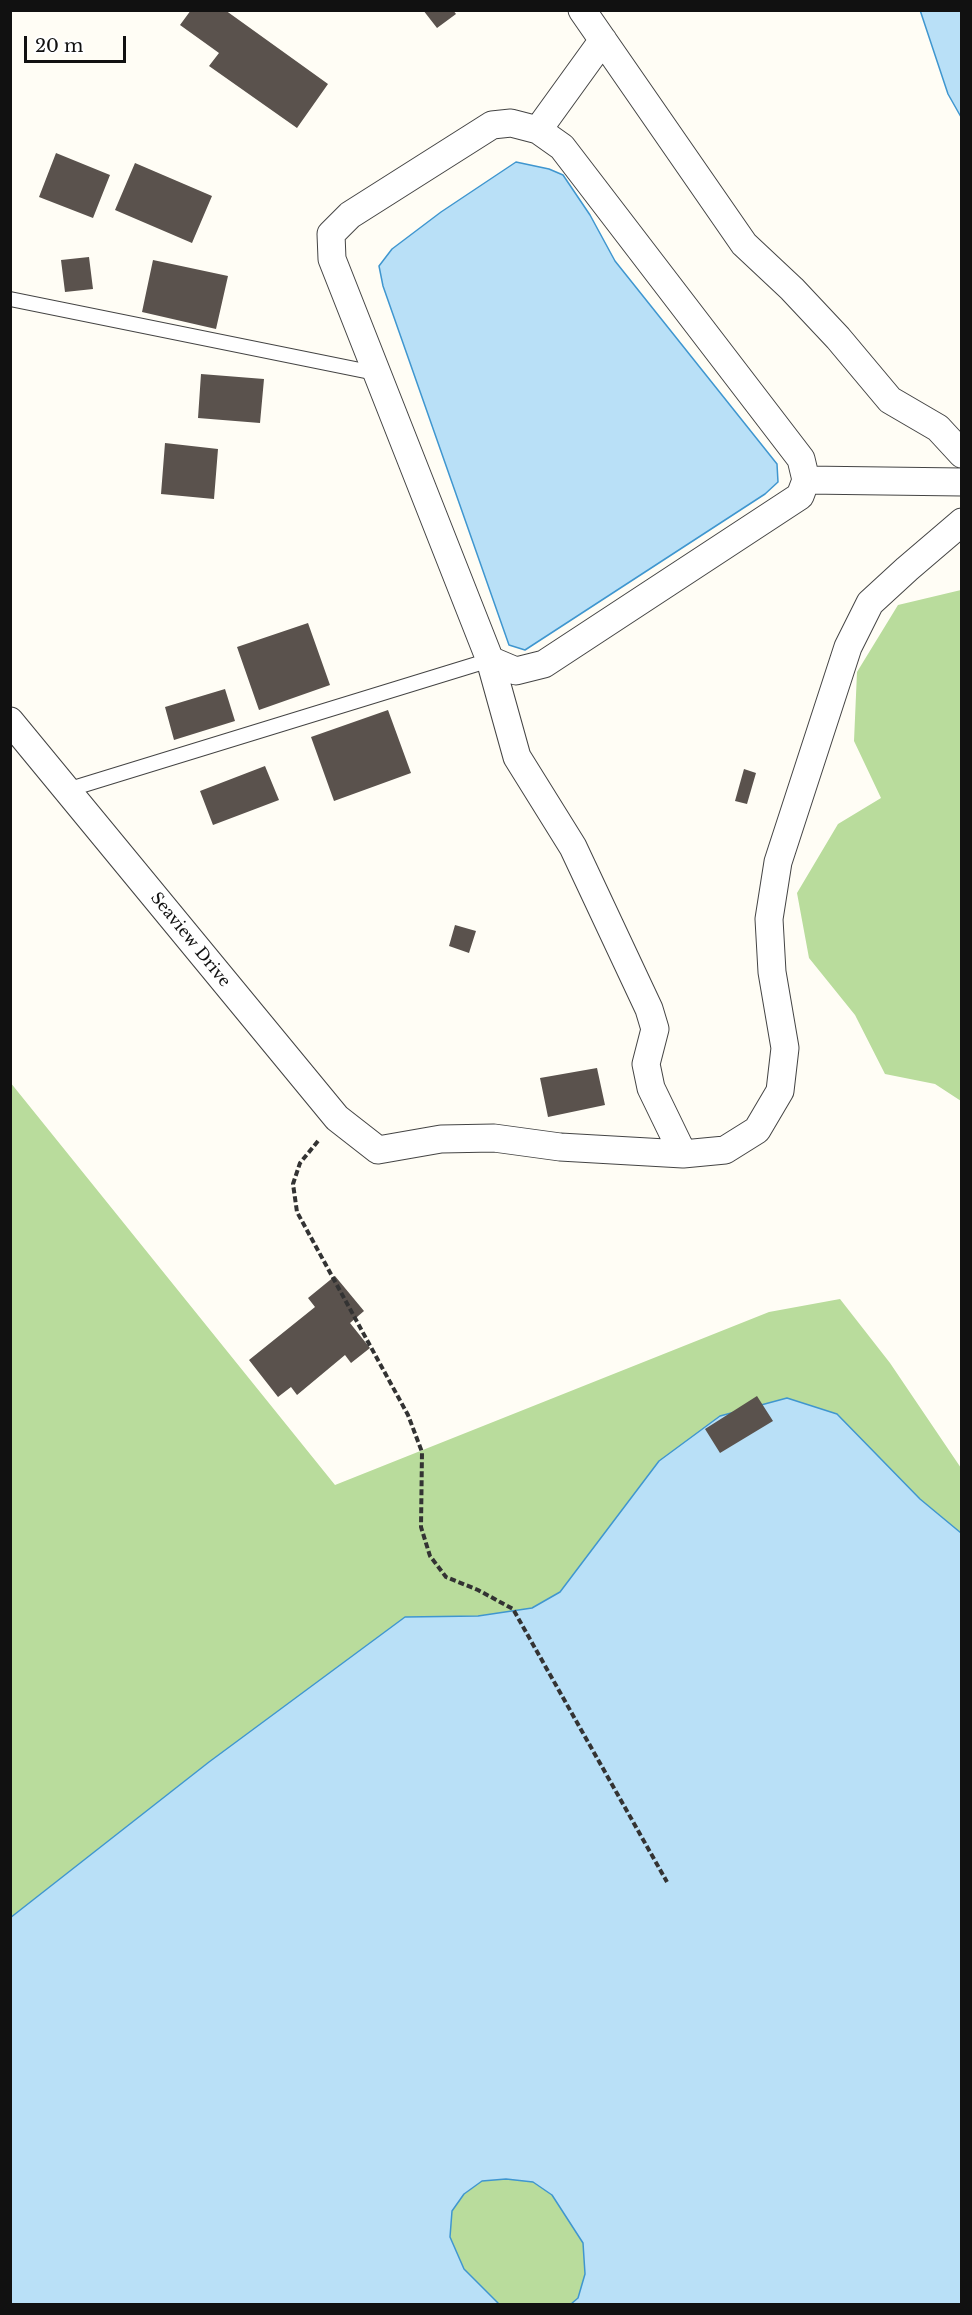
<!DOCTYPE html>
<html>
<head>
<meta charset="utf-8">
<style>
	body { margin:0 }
	#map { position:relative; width:972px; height:2315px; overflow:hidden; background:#fffdf5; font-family:"Libre Baskerville",serif }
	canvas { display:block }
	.frame { position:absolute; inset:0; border:12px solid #111; pointer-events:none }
	.scale { position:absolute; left:24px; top:36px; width:102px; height:27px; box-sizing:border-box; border:3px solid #111; border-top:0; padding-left:8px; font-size:18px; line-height:21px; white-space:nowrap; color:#111; -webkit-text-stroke:4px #fff; paint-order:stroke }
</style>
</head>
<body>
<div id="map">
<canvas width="972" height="2315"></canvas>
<div class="frame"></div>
<div class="scale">20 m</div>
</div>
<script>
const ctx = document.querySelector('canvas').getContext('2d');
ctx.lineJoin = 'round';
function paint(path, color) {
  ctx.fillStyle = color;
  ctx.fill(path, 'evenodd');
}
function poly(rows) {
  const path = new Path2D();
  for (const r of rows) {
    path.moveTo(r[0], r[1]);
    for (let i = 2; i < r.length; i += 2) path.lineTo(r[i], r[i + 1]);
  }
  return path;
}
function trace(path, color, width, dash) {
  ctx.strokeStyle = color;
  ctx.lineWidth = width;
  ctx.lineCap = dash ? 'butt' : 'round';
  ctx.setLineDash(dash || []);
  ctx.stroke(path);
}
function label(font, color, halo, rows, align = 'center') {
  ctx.font = font + ' "Libre Baskerville",serif';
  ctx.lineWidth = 6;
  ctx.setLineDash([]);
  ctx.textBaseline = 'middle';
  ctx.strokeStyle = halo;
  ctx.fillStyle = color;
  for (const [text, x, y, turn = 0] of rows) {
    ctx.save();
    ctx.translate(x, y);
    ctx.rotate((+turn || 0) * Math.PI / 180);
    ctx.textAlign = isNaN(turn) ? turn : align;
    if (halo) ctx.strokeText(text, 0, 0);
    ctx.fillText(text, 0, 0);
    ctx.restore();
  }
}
paint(poly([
	[961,590,962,590,961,1101,935,1084,885,1074,855,1015,809,958,797,893,838,824,881,798,854,741,857,672,898,605],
	[10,1082,335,1485,769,1312,840,1299,890,1363,961,1468,961,1533,920,1499,659,1462,560,1592,532,1608,478,1616,405,1617,209,1762,11,1918],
	[506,2179,533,2182,553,2195,583,2243,585,2274,578,2298,571,2304,499,2304,464,2269,450,2238,452,2211,464,2194,482,2181]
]), '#b9dc9c');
const water = poly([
	[920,10,961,11,961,117,948,94,920,10],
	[516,162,549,169,563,175,590,215,615,261,777,464,778,482,765,494,525,650,509,645,383,286,379,266,392,249,441,212,516,162],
	[787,1398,837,1414,920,1499,961,1533,961,2304,571,2304,578,2298,585,2274,583,2243,552,2195,533,2182,506,2179,482,2181,464,2194,452,2211,450,2237,464,2269,499,2304,11,2304,10,1918,209,1762,405,1617,478,1616,532,1608,560,1592,659,1461,720,1416,787,1398]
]);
paint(water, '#b9e0f7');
trace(water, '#3f96cf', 1.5);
paint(poly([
	[191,10,225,10,328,84,297,128,209,66,219,53,180,25],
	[423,10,453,10,456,14,437,28],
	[56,153,110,175,93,218,39,197],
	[135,163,212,196,192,243,115,210],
	[89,257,93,289,65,292,61,260],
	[153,260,228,276,216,329,142,312],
	[201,374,264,379,260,423,198,418],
	[165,443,218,449,214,499,161,494],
	[308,623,330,685,259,710,237,647],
	[225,689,235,721,174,740,165,707],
	[388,710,411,773,334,801,311,737],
	[265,766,279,800,213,825,200,791],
	[744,769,756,773,747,804,735,801],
	[455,925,476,931,469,953,449,946],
	[597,1068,605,1105,548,1117,540,1078],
	[335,1276,364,1311,350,1323,370,1348,351,1363,345,1355,297,1395,291,1387,278,1397,249,1360,315,1307,308,1298],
	[757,1396,773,1421,720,1453,705,1429]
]), '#5a524d');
const lane = poly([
	[10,299,375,373],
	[67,790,490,660]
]);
const street = poly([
	[582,10,744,244,792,289,838,338,890,400,938,428,962,454],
	[511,123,538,130,562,147,801,459,806,480,800,496,544,664,516,671,490,660,332,259,331,234,350,215,492,125,511,123],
	[538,130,603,40],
	[806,480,962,482],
	[490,660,517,757,573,847,649,1009,655,1029,646,1064,651,1088,683,1154],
	[10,721,337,1118,378,1150,441,1139,494,1138,560,1147,683,1154,725,1150,757,1130,780,1091,785,1048,772,972,769,919,778,862,848,647,870,603,907,569,962,522]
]);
trace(lane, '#444', 16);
trace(street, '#444', 29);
trace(poly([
	[318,1141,300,1163,293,1184,297,1212,408,1415,422,1452,421,1527,430,1556,446,1577,478,1590,513,1609,667,1882]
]), '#333', 4, [6, 3]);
trace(lane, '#fff', 14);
trace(street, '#fff', 27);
label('16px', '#111', '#fff', [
	["Seaview Drive",190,940,51]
]);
</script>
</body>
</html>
